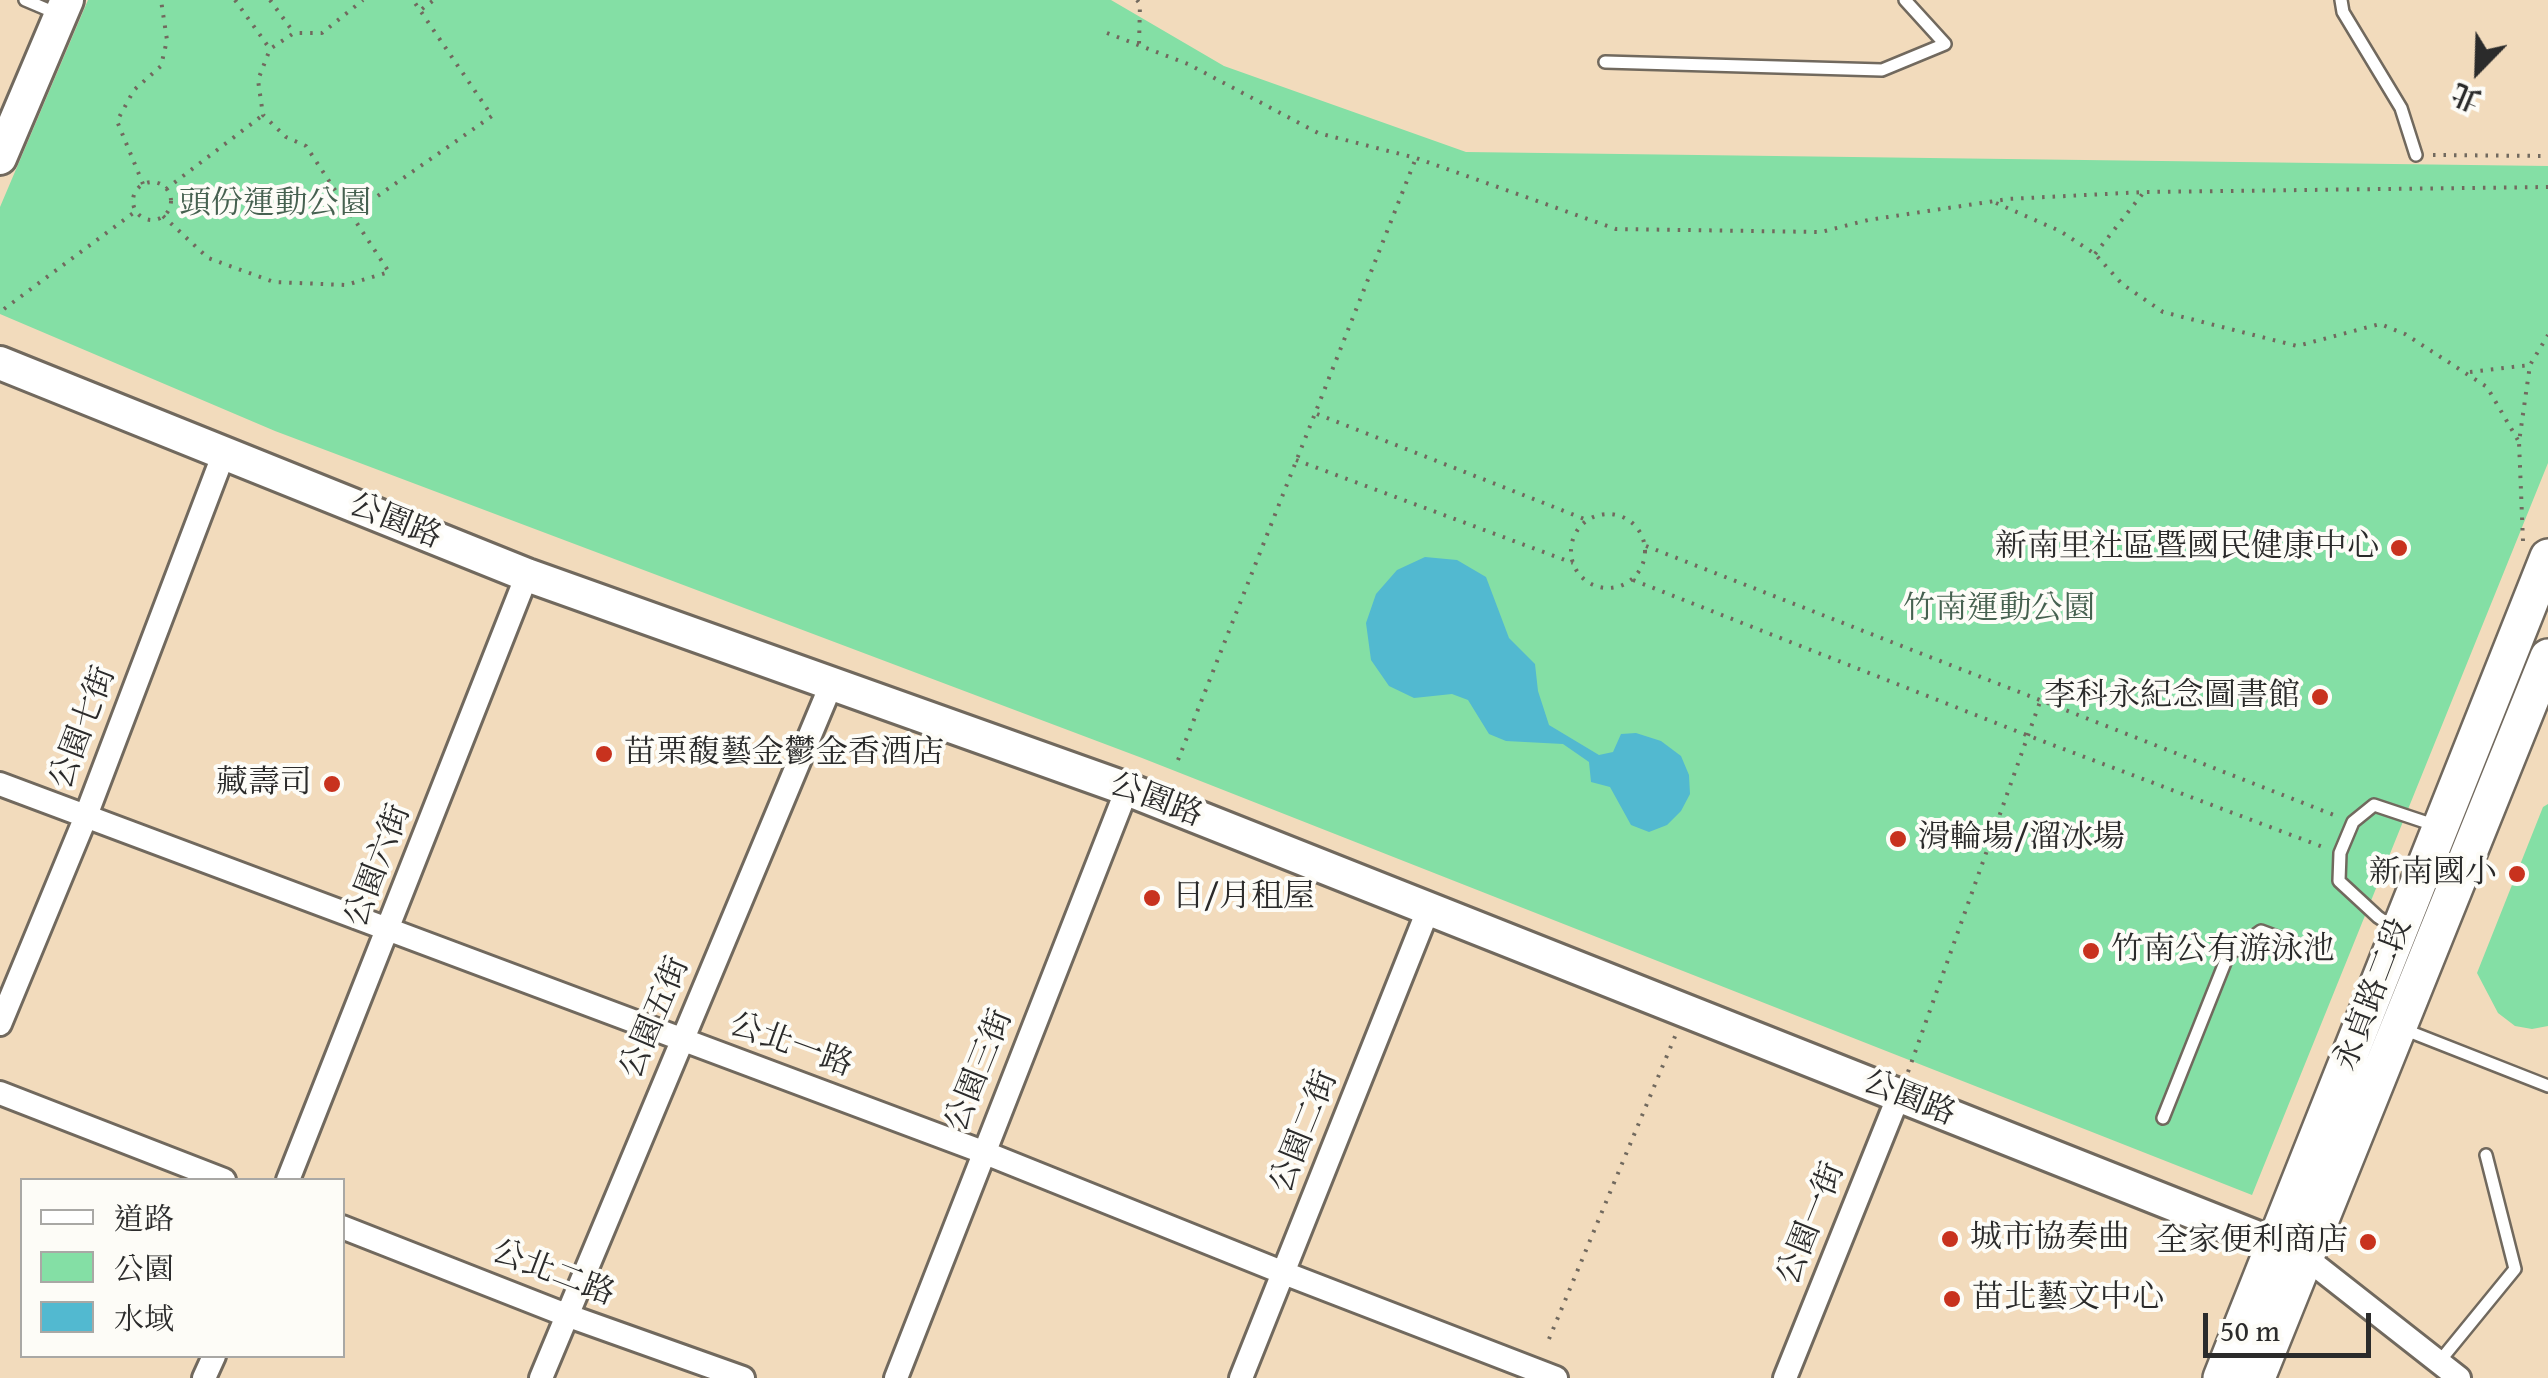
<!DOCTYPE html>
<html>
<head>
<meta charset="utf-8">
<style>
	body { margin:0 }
	#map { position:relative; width:2548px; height:1378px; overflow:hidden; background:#f2dbbc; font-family:"Gentium Book Plus","Noto Serif TC",serif }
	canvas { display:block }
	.legend { position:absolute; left:20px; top:1178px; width:325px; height:180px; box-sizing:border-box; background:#fdfcf7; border:2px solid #a9a8a5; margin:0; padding:12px 18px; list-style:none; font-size:30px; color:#2b2b2b }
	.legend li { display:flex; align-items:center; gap:20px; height:50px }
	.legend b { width:50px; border:2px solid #a9a8a5 }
	.north { position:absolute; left:2428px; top:20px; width:100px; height:100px; -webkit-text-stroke:8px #fdfcf7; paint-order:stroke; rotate:203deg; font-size:28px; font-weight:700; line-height:40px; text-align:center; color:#2b2b2b }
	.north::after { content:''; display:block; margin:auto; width:35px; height:45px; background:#2b2b2b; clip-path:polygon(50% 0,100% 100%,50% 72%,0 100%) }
	.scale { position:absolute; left:2203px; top:1313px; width:168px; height:45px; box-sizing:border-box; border:5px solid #2b2b2b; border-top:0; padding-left:12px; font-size:30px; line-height:35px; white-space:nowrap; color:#2b2b2b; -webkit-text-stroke:8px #fdfcf7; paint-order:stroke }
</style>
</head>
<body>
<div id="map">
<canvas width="2548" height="1378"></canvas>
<ul class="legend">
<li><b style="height:12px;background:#fff"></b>道路</li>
<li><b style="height:28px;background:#84dfa5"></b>公園</li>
<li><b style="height:28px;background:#52b9d0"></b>水域</li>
</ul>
<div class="north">北</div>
<div class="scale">50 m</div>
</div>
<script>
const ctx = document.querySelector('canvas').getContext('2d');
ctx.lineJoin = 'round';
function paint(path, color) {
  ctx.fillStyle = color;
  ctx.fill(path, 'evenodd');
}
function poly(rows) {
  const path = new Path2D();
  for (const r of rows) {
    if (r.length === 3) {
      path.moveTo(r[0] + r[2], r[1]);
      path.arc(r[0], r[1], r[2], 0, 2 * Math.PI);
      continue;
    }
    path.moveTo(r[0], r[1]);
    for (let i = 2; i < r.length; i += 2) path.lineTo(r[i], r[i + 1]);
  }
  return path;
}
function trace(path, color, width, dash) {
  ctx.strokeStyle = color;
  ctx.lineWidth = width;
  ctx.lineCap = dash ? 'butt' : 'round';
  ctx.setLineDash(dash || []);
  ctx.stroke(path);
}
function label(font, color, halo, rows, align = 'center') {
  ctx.font = font + ' "Gentium Book Plus","Noto Serif TC",serif';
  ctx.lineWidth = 8;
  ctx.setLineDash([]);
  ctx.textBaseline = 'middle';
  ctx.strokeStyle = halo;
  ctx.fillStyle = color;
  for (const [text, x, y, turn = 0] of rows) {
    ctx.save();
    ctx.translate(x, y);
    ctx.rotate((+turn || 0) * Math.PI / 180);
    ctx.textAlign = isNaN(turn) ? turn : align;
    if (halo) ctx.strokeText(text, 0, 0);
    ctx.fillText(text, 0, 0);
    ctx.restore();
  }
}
paint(poly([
	[88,0,1111,0,1224,66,1466,152,2548,166,2548,463,2252,1195,1142,758,275,431,0,314,0,207],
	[2548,804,2548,1026,2532,1029,2515,1026,2498,1013,2477,973,2543,807]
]), '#84dfa5');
paint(poly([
	[1425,557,1457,560,1486,577,1509,638,1535,664,1538,691,1549,725,1599,755,1613,752,1621,734,1636,733,1661,741,1681,756,1689,775,1690,794,1681,811,1667,825,1649,832,1631,825,1610,787,1591,782,1589,762,1563,744,1506,741,1489,734,1468,700,1452,694,1414,698,1389,686,1371,660,1366,623,1376,594,1397,570]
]), '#52b9d0');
const lane = poly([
	[25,0,58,14],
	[2341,0,2343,12,2401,108,2416,155],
	[1605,62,1882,70,1945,44,1905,0],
	[2393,927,2378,917,2339,881,2340,853,2353,822,2374,805,2437,826],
	[2403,1029,2548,1086],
	[2163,1118,2228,955,2261,931,2301,946],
	[2439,1362,2515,1269,2486,1155]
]);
const street = poly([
	[0,784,983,1152,1284,1273,1556,1378],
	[0,1024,82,826,224,453],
	[0,1093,224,1180],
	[288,1180,527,575],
	[342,1227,566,1315,743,1378],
	[2305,1257,2459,1378],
	[204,1378,214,1356],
	[541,1378,831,685],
	[896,1378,1127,789],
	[1241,1378,1428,910],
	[1785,1378,1899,1095]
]);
const secondary = poly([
	[0,158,67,0],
	[0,363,527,575,1127,789,2296,1253]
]);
const primary = poly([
	[2221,1378,2548,557],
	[2257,1378,2548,657]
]);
trace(lane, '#71695e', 16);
trace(street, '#71695e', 28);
trace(secondary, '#71695e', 38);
trace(primary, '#71695e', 40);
trace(poly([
	[235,0,270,49],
	[270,0,294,33],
	[1137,0,1140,4,1139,45],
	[422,9,434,0],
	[1107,33,1188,64,1318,133,1416,158,1616,229,1821,232,1868,220,2008,199,2144,192,2548,187],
	[2433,155,2548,156],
	[152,201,19],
	[143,184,117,121,134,90,161,66,167,40,161,0],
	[166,189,263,115],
	[1996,203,2060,231,2095,254,2122,284,2163,312,2297,346,2380,324,2405,334,2487,387,2519,442],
	[352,214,492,116,413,0],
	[163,216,208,258,274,282,346,285,389,272,306,146,286,137,263,115,258,80,270,49,294,33,322,33,363,0],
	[2095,254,2144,192],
	[4,309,136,211],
	[2470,372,2530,365],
	[1317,414,1587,520],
	[1296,460,1573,563],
	[1608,551,37],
	[2523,541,2519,442,2530,365,2548,335],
	[1646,546,2339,817],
	[1633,580,2029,736,2323,847],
	[1178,760,1416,158],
	[1908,1072,2041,699],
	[1549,1339,1676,1034]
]), '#71695e', 4, [2.5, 8]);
trace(lane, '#fff', 11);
trace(street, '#fff', 22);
trace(secondary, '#fff', 32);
trace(primary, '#fff', 35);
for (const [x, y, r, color] of [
	[2399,548,10,"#c8321e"],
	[2320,697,10,"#c8321e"],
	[604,754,10,"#c8321e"],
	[332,784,10,"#c8321e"],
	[1898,839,10,"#c8321e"],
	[2517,874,10,"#c8321e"],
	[1152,898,10,"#c8321e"],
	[2091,951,10,"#c8321e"],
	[1950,1239,10,"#c8321e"],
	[2368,1242,10,"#c8321e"],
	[1952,1299,10,"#c8321e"]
]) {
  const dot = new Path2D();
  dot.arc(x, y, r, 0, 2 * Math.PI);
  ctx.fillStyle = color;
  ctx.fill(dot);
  trace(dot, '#fdfcf7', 4);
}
label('32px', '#466150', '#fdfcf7', [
	["頭份運動公園",275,205],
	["竹南運動公園",1999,610]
]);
label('32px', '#2b2b2b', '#fdfcf7', [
	["公園路",395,522,22],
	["公園七街",84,728,-69],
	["公園路",1156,801,21],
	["公園六街",379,866,-69],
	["永貞路二段",2374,995,-69],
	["公園五街",656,1018,-67],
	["公北一路",791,1046,20],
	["公園三街",980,1071,-68],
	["公園路",1909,1099,22],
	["公園二街",1305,1132,-68],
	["公園一街",1812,1224,-68],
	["公北二路",553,1274,21]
]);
label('32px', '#2b2b2b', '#fdfcf7', [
	["新南里社區暨國民健康中心",2379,548,"right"],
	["李科永紀念圖書館",2300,697,"right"],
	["苗栗馥藝金鬱金香酒店",624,754],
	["藏壽司",312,784,"right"],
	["滑輪場/溜冰場",1918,839],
	["新南國小",2497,874,"right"],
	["日/月租屋",1172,898],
	["竹南公有游泳池",2111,951],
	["城市協奏曲",1970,1239],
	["全家便利商店",2348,1242,"right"],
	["苗北藝文中心",1972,1299]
], 'left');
</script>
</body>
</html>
